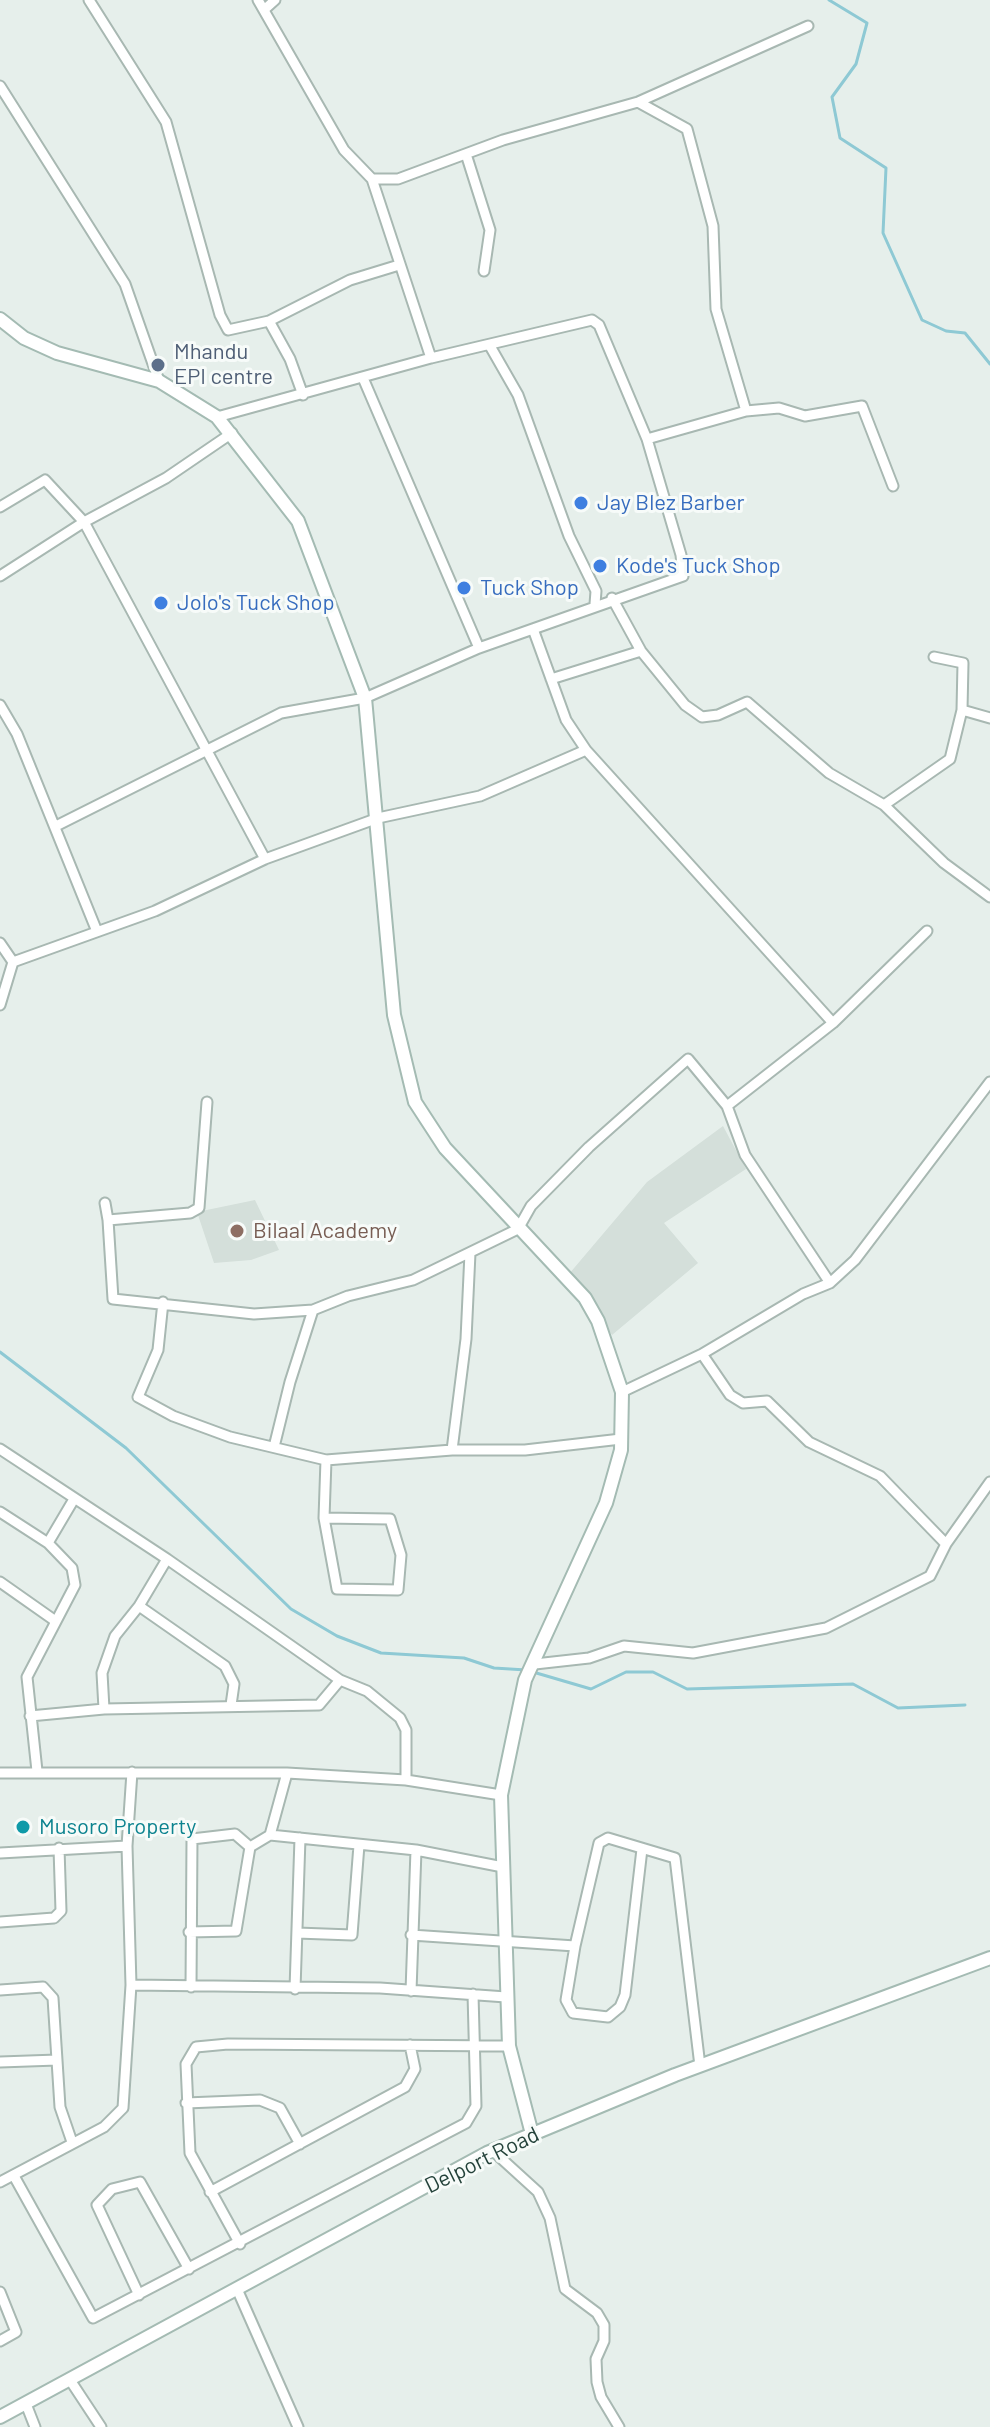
<!DOCTYPE html>
<html>
<head>
<meta charset="utf-8">
<style>
	body { margin:0 }
	canvas { display:block; background:#e6efeb }
</style>
</head>
<body>
<canvas width="990" height="2427"></canvas>
<script>
const ctx = document.querySelector('canvas').getContext('2d');
ctx.lineJoin = 'round';
function paint(path, color) {
  ctx.fillStyle = color;
  ctx.fill(path, 'evenodd');
}
function poly(rows) {
  const path = new Path2D();
  for (const r of rows) {
    path.moveTo(r[0], r[1]);
    for (let i = 2; i < r.length; i += 2) path.lineTo(r[i], r[i + 1]);
  }
  return path;
}
function trace(path, color, width, dash) {
  ctx.strokeStyle = color;
  ctx.lineWidth = width;
  ctx.lineCap = dash ? 'butt' : 'round';
  ctx.setLineDash(dash || []);
  ctx.stroke(path);
}
function label(font, color, halo, rows, align = 'center') {
  ctx.font = font + ' Barlow,sans-serif';
  ctx.lineWidth = 6;
  ctx.setLineDash([]);
  ctx.textBaseline = 'middle';
  ctx.strokeStyle = halo;
  ctx.fillStyle = color;
  for (const [text, x, y, turn = 0] of rows) {
    ctx.save();
    ctx.translate(x, y);
    ctx.rotate((+turn || 0) * Math.PI / 180);
    ctx.textAlign = isNaN(turn) ? turn : align;
    if (halo) ctx.strokeText(text, 0, 0);
    ctx.fillText(text, 0, 0);
    ctx.restore();
  }
}
paint(poly([
	[723,1126,746,1169,664,1223,698,1263,612,1335,569,1274,647,1182],
	[255,1200,279,1250,251,1260,214,1263,197,1212]
]), '#d4dfda');
trace(poly([
	[829,0,867,23,856,64,832,97,840,138,886,168,883,233,922,320,946,331,965,333,990,364],
	[0,1352,126,1448,291,1609,337,1636,381,1653,464,1658,494,1668,526,1670],
	[533,1672,591,1689,626,1672,653,1672,687,1689,853,1684,898,1708,965,1705]
]), '#8ec9d4', 3);
const street = poly([
	[89,0,166,122,220,315,228,330,269,321,350,280,399,265],
	[258,0,344,150,372,179,431,358],
	[265,9,275,0],
	[0,86,125,284,159,381],
	[638,102,687,129,713,226,716,309,746,411],
	[466,154,490,230,484,271],
	[372,179,398,179,503,140,638,102,808,26],
	[269,321,290,359,303,395],
	[490,346,518,395,569,536,596,591,595,604],
	[363,378,479,648],
	[647,439,746,411,779,408,805,416,862,406,893,486],
	[0,507,45,480,84,522,265,859],
	[0,576,84,522,166,478,232,433],
	[612,598,641,651,685,705,702,717,718,715,747,702,829,773,884,805,944,863,990,897],
	[533,629,566,720,586,750,833,1023],
	[551,679,641,651],
	[0,705,17,734,96,929],
	[962,710,990,718],
	[884,805,950,759,962,710,963,663,934,657],
	[56,826,281,713,365,698,479,648,683,576,681,555,647,439,599,325,592,320,431,358,217,417],
	[0,943,13,962,0,1005],
	[13,962,155,911,265,859,378,818,480,796,586,750],
	[207,1102,199,1208,190,1213,108,1220,113,1299,254,1314,313,1310,348,1296,413,1280,518,1229,531,1206,589,1147,688,1059,727,1106,745,1155,830,1283],
	[727,1106,833,1023,927,931],
	[105,1203,108,1220],
	[163,1302,158,1350,138,1397,173,1416,230,1437,326,1460,452,1450,466,1339,470,1253],
	[622,1392,702,1354,803,1294,830,1283,855,1260,990,1082],
	[274,1447,290,1382,313,1310],
	[0,1449,167,1559,340,1680,367,1691,400,1718,406,1730,406,1780],
	[452,1450,525,1450,621,1439],
	[0,1512,48,1543,72,1568,75,1585,27,1677,37,1771],
	[324,1518,390,1519,401,1555,398,1590,337,1589,324,1518,326,1460],
	[48,1543,74,1499],
	[946,1544,990,1482],
	[0,1582,54,1620],
	[139,1606,225,1666,234,1684,231,1705],
	[535,1664,589,1658,624,1646,693,1653,826,1628,930,1576,946,1544,880,1476,809,1442,767,1401,743,1403,730,1395,702,1354],
	[104,1709,102,1673,115,1636,139,1606,167,1559],
	[30,1716,104,1709,319,1705,340,1680],
	[0,1773,287,1773,406,1780,501,1795],
	[270,1835,287,1773],
	[642,1849,625,1995,620,2007,608,2017,573,2013,566,2000,575,1946,599,1843,608,1838,675,1858,700,2066],
	[0,1853,127,1846],
	[0,1922,54,1918,61,1911,59,1848],
	[189,1932,236,1931,250,1847,270,1835,416,1850,503,1867],
	[297,1933,352,1935,359,1845],
	[411,1935,575,1946],
	[131,1985,380,1988,506,1997],
	[191,1987,192,1839,235,1834,250,1847],
	[295,1989,300,1838],
	[0,1990,43,1987,53,1998,60,2107,72,2142],
	[411,1991,416,1850],
	[0,2062,57,2060],
	[186,2103,260,2100,280,2108,300,2144],
	[493,2151,538,2192,550,2218,565,2289,597,2313,604,2325,604,2341,596,2359,597,2382,601,2397,619,2427],
	[14,2176,93,2318,466,2123,476,2106,473,1994],
	[0,2182,104,2127,123,2108,131,1985,127,1846,132,1772],
	[210,2192,405,2087,415,2069,410,2045],
	[240,2244,190,2153,186,2064,196,2047,228,2044,509,2046],
	[237,2289,298,2427],
	[0,2292,16,2332,0,2341],
	[139,2295,97,2205,112,2189,140,2182,189,2269],
	[70,2380,101,2427],
	[26,2404,35,2427]
]);
const secondary = poly([
	[0,319,24,338,57,353,159,381,217,417,298,521,365,698,394,1015,415,1102,445,1148,585,1298,598,1321,622,1392,621,1450,606,1503,525,1680,501,1795,509,2046,532,2134],
	[0,2417,487,2153,675,2075,990,1958]
]);
trace(street, '#a8b8b2', 13);
trace(secondary, '#a4bbb3', 16);
trace(street, '#fff', 9);
trace(secondary, '#fff', 12);
for (const [x, y, r, color] of [
	[158,365,8,"#5c6f8a"],
	[581,503,8,"#3f7fe0"],
	[600,566,8,"#3f7fe0"],
	[464,588,8,"#3f7fe0"],
	[161,603,8,"#3f7fe0"],
	[237,1231,8,"#8d6e63"],
	[23,1827,8,"#0f9aa8"]
]) {
  const dot = new Path2D();
  dot.arc(x, y, r, 0, 2 * Math.PI);
  ctx.fillStyle = color;
  ctx.fill(dot);
  trace(dot, '#f7fbf9', 3);
}
label('22px', '#4e5e75', '#f7fbf9', [
	["Mhandu",174,352],
	["EPI centre",174,377]
], 'left');
label('22px', '#366cbe', '#f7fbf9', [
	["Jay Blez Barber",597,503],
	["Kode's Tuck Shop",616,566],
	["Tuck Shop",480,588],
	["Jolo's Tuck Shop",177,603]
], 'left');
label('22px', '#785e54', '#f7fbf9', [
	["Bilaal Academy",253,1231]
], 'left');
label('22px', '#0d838f', '#f7fbf9', [
	["Musoro Property",39,1827]
], 'left');
label('22px', '#24423a', '#f7fbf9', [
	["Delport Road",482,2160,-26]
]);
</script>
</body>
</html>
